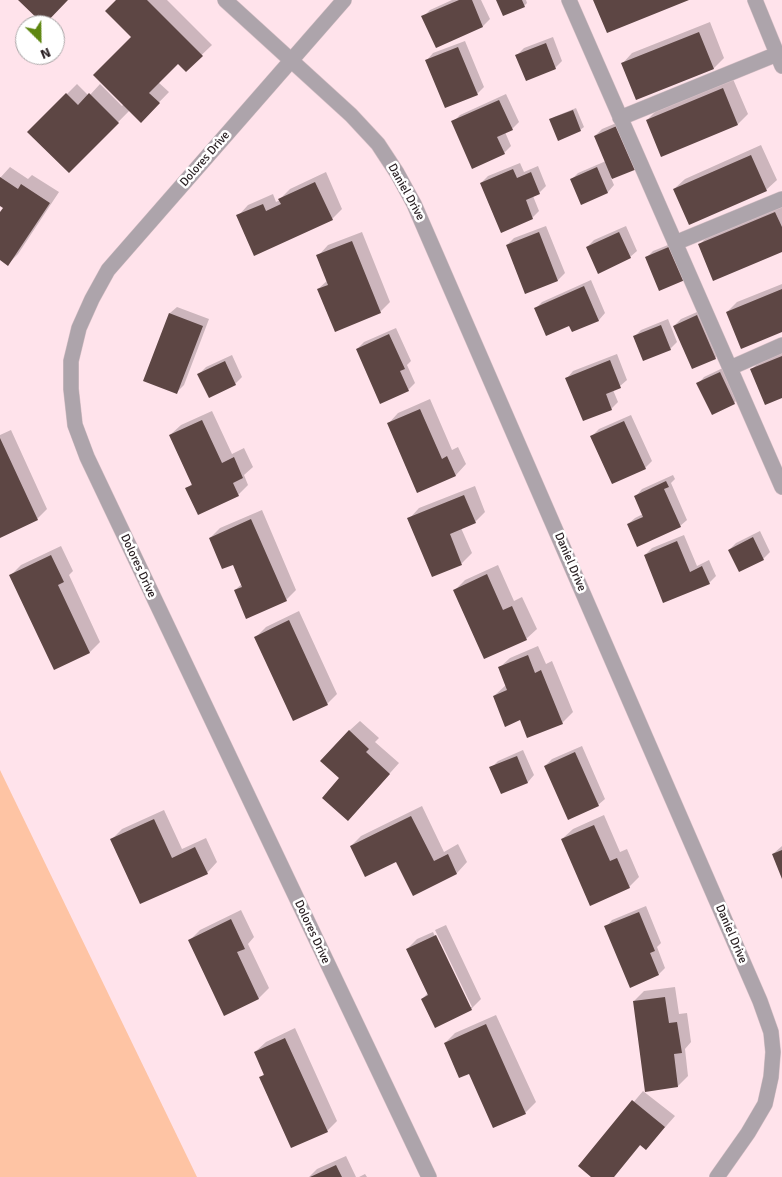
<!DOCTYPE html>
<html>
<head>
<meta charset="utf-8">
<style>
	body { margin:0 }
	#map { position:relative; width:782px; height:1177px; overflow:hidden; background:#ffe3eb; font-family:Signika,sans-serif }
	canvas { display:block }
	.north { position:absolute; left:15px; top:15px; width:50px; height:50px; box-sizing:border-box; background:#fff; border:1px solid #a9a5a6; border-radius:50%; rotate:157deg; font-size:14px; font-weight:700; line-height:20px; text-align:center; color:#281e21 }
	.north::after { content:''; display:block; margin:auto; width:18px; height:22px; background:#5d860f; clip-path:polygon(50% 0,100% 100%,50% 72%,0 100%) }
</style>
</head>
<body>
<div id="map">
<canvas width="782" height="1177"></canvas>
<div class="north">N</div>
</div>
<script>
const ctx = document.querySelector('canvas').getContext('2d');
ctx.lineJoin = 'round';
function paint(path, color) {
  ctx.fillStyle = color;
  ctx.fill(path, 'evenodd');
}
function poly(rows) {
  const path = new Path2D();
  for (const r of rows) {
    path.moveTo(r[0], r[1]);
    for (let i = 2; i < r.length; i += 2) path.lineTo(r[i], r[i + 1]);
  }
  return path;
}
function trace(path, color, width, dash) {
  ctx.strokeStyle = color;
  ctx.lineWidth = width;
  ctx.lineCap = dash ? 'butt' : 'round';
  ctx.setLineDash(dash || []);
  ctx.stroke(path);
}
function label(font, color, halo, rows, align = 'center') {
  ctx.font = font + ' Signika,sans-serif';
  ctx.lineWidth = 5;
  ctx.setLineDash([]);
  ctx.textBaseline = 'middle';
  ctx.strokeStyle = halo;
  ctx.fillStyle = color;
  for (const [text, x, y, turn = 0] of rows) {
    ctx.save();
    ctx.translate(x, y);
    ctx.rotate((+turn || 0) * Math.PI / 180);
    ctx.textAlign = isNaN(turn) ? turn : align;
    if (halo) ctx.strokeText(text, 0, 0);
    ctx.fillText(text, 0, 0);
    ctx.restore();
  }
}
paint(poly([
	[0,770,197,1177,0,1177]
]), '#fec4a4');
paint(poly([
	[118,0,167,0,212,45,186,70,178,62,158,82,169,92,141,121,130,110,69,172,29,132,77,84,89,96,100,84,122,106,124,104,133,37],
	[452,0,481,0,490,19,483,26,436,47,423,17,430,10],
	[498,0,526,0,527,3,524,6],
	[710,22,724,58,714,68,637,99,622,64,632,53],
	[553,37,562,61,555,68,517,55,524,48],
	[465,41,484,87,477,94,427,60,433,53],
	[733,79,748,114,738,124,647,120,657,110],
	[506,94,519,122,512,129,505,132,511,146,504,153,453,122,460,115],
	[576,108,584,127,580,130,551,120,554,117],
	[626,119,636,168,611,178,614,185,608,192,581,203,571,180,578,173,606,161,595,136,602,129],
	[761,145,777,180,766,190,674,189,685,179],
	[520,163,524,172,538,166,546,186,539,193,533,196,539,211,532,218,481,183,488,176],
	[10,167,28,179,32,175,59,192,18,254,8,264,0,259,0,214,5,208,0,205,0,178],
	[326,172,342,209,332,219,238,216,248,205,273,194,276,202,280,200,280,199,290,189],
	[782,204,782,251,699,245,710,234],
	[546,226,565,273,558,280,526,293,507,245,514,238],
	[626,226,637,251,630,257,587,247,594,240],
	[362,232,390,302,380,312,318,289,328,280,318,256,328,245],
	[678,241,684,279,646,258,653,251],
	[591,280,605,313,599,320,573,331,570,324,535,309,542,302],
	[782,284,782,330,727,312,737,302],
	[177,307,209,319,184,385,177,392,170,313],
	[704,309,722,351,715,358,674,326,681,319],
	[668,319,677,342,670,349,635,336,641,330],
	[396,328,411,361,407,365,415,383,408,390,357,349,364,342],
	[782,351,782,397,752,369,762,359],
	[617,354,627,380,620,386,613,390,618,402,611,409,567,378,573,371],
	[232,355,242,377,235,384,199,374,206,367],
	[727,366,741,396,734,403,698,384,704,377],
	[430,399,452,450,458,447,466,464,456,475,418,491,388,424,398,413],
	[212,411,232,454,244,448,253,467,244,475,248,485,238,495,187,488,193,483,170,435,181,425],
	[631,415,652,461,645,468,592,436,599,429],
	[11,430,47,509,37,519,0,536,0,435],
	[673,475,675,479,671,483,687,520,680,526,628,524,635,518,643,514,636,496,642,489],
	[475,486,485,512,475,522,461,528,472,553,462,563,432,575,409,519,419,508],
	[262,510,296,590,286,600,235,590,242,584,233,563,210,538,220,528],
	[760,531,770,552,763,559,729,550,736,543],
	[684,535,697,566,709,560,716,576,709,583,645,555,652,548],
	[61,546,73,571,69,575,100,642,90,652,55,668,11,575,21,565],
	[498,565,514,601,522,597,537,629,526,639,455,590,465,580],
	[299,611,337,694,327,704,256,637,266,627],
	[538,646,546,664,552,661,573,712,562,723,521,719,494,696,506,685,499,668,510,658],
	[360,721,379,738,375,742,399,763,358,809,341,778,349,731],
	[582,746,605,799,598,805,545,766,552,759],
	[523,750,534,775,528,782,502,793,491,768,498,761],
	[422,806,444,852,458,844,467,862,457,873,413,894,397,860,351,846,361,836],
	[164,810,182,849,206,838,217,862,207,873,112,839,122,829],
	[604,815,620,852,627,849,639,877,629,887,562,839,573,829],
	[782,846,782,876,773,854],
	[646,906,661,943,657,947,665,968,659,974,606,927,612,920],
	[241,910,254,937,248,944,269,988,259,998,224,1014,190,940,200,930],
	[446,925,481,999,471,1009,422,999,428,993,407,949,417,939,433,932,469,1007,472,1007,435,930],
	[675,987,679,1014,687,1013,691,1042,685,1049,688,1076,678,1086,646,1090,634,1001,644,991],
	[496,1015,536,1102,525,1113,469,1072,445,1043,455,1033],
	[295,1028,337,1121,327,1131,260,1078,265,1073,255,1052,266,1042],
	[643,1091,675,1116,646,1149,641,1144,614,1177,593,1177,580,1166],
	[346,1156,356,1177,309,1177,317,1169],
	[365,1174,367,1177,359,1177]
]), '#0003');
paint(poly([
	[18,0,68,0,44,25],
	[116,0,147,0,203,56,186,72,178,64,149,93,160,103,141,123,93,75,131,37,105,11],
	[459,0,472,0,483,27,436,48,421,16],
	[496,0,522,0,525,7,503,16],
	[593,0,689,0,607,33],
	[699,32,714,69,636,100,621,63],
	[546,43,556,69,526,81,515,55],
	[458,47,478,95,445,108,425,60],
	[723,88,738,125,661,157,646,120],
	[66,93,78,105,89,93,119,123,69,173,27,132],
	[499,100,513,130,497,137,505,154,472,169,451,121],
	[573,110,581,131,558,141,549,119],
	[619,125,637,169,612,179,594,136],
	[751,155,767,191,689,225,673,189],
	[597,167,608,193,581,205,570,179],
	[513,169,517,178,531,172,540,194,526,200,533,219,501,233,480,183],
	[0,177,18,189,21,184,50,203,8,266,0,260,0,212,3,208,0,206],
	[315,182,333,220,254,256,236,215,263,204,266,211,281,204,278,199],
	[775,212,782,227,782,252,713,281,698,244],
	[539,232,558,281,525,294,506,245],
	[619,232,631,258,598,274,586,247],
	[352,241,381,313,335,332,317,289,328,285,316,255],
	[671,246,685,280,659,291,645,257],
	[584,286,599,321,572,332,569,326,546,336,534,308],
	[782,289,782,332,741,349,726,312],
	[169,313,203,326,177,394,143,381],
	[697,315,716,359,692,369,673,326],
	[661,325,671,350,643,361,633,336],
	[389,334,405,369,400,371,409,391,380,404,356,349],
	[782,356,782,398,765,405,750,369],
	[610,360,621,388,606,394,612,410,583,421,565,378],
	[225,361,236,385,209,398,197,374],
	[720,372,735,404,712,415,696,383],
	[420,409,442,459,447,456,456,476,417,493,387,423],
	[202,420,222,463,234,457,243,478,233,483,239,496,198,515,185,488,192,485,169,435],
	[624,421,646,469,612,484,590,436],
	[0,438,38,520,0,538],
	[666,481,669,487,664,489,681,527,637,547,627,524,643,517,634,496],
	[464,495,476,523,450,534,462,565,432,577,407,518],
	[251,519,287,601,246,619,234,590,242,587,233,565,222,569,209,538],
	[753,537,764,560,739,572,728,550],
	[677,541,690,572,702,566,710,584,663,603,644,555],
	[51,555,64,582,58,585,90,653,54,670,9,575],
	[487,574,503,610,512,606,527,640,484,659,453,590],
	[289,620,328,705,293,721,254,637],
	[528,655,535,673,541,670,563,724,527,738,520,720,505,727,493,696,507,690,498,667],
	[349,730,369,749,366,752,390,774,348,821,322,798,339,778,320,761],
	[575,752,599,806,568,820,544,766],
	[517,756,528,783,501,794,489,767],
	[411,816,434,861,448,854,457,874,413,896,396,862,365,877,350,846],
	[154,819,172,858,195,847,208,874,140,904,110,839],
	[594,825,610,861,617,858,630,888,590,906,561,839],
	[782,850,782,879,772,854],
	[639,912,655,951,650,953,659,975,630,988,604,926],
	[231,919,245,949,237,952,259,999,224,1016,188,940],
	[436,935,472,1010,435,1028,421,999,428,995,406,949],
	[665,997,669,1023,677,1022,682,1053,674,1054,678,1087,645,1092,633,1001],
	[486,1024,526,1114,493,1128,469,1074,459,1078,444,1043],
	[285,1038,328,1132,291,1148,259,1077,264,1075,254,1052],
	[632,1100,665,1127,646,1150,640,1145,614,1177,591,1177,578,1166],
	[336,1165,342,1177,310,1177]
]), '#5d4644');
const minor = poly([
	[225,0,351,115,378,144,397,173,414,204,760,1001,771,1032,773,1052,771,1077,765,1104,748,1133,717,1177],
	[344,0,108,270,92,299,79,328,71,361,71,389,75,425,87,457,429,1177],
	[569,0,782,487],
	[755,0,782,66],
	[620,118,777,54],
	[675,243,782,199],
	[730,368,782,345]
]);
trace(minor, '#d8c0c7', 16);
trace(minor, '#ada4ab', 15);
label('12px', '#281e21', '#fff', [
	["Dolores Drive",205,159,-49],
	["Daniel Drive",406,192,61],
	["Daniel Drive",570,562,67],
	["Dolores Drive",138,566,65],
	["Dolores Drive",312,932,65],
	["Daniel Drive",731,934,67]
]);
</script>
</body>
</html>
